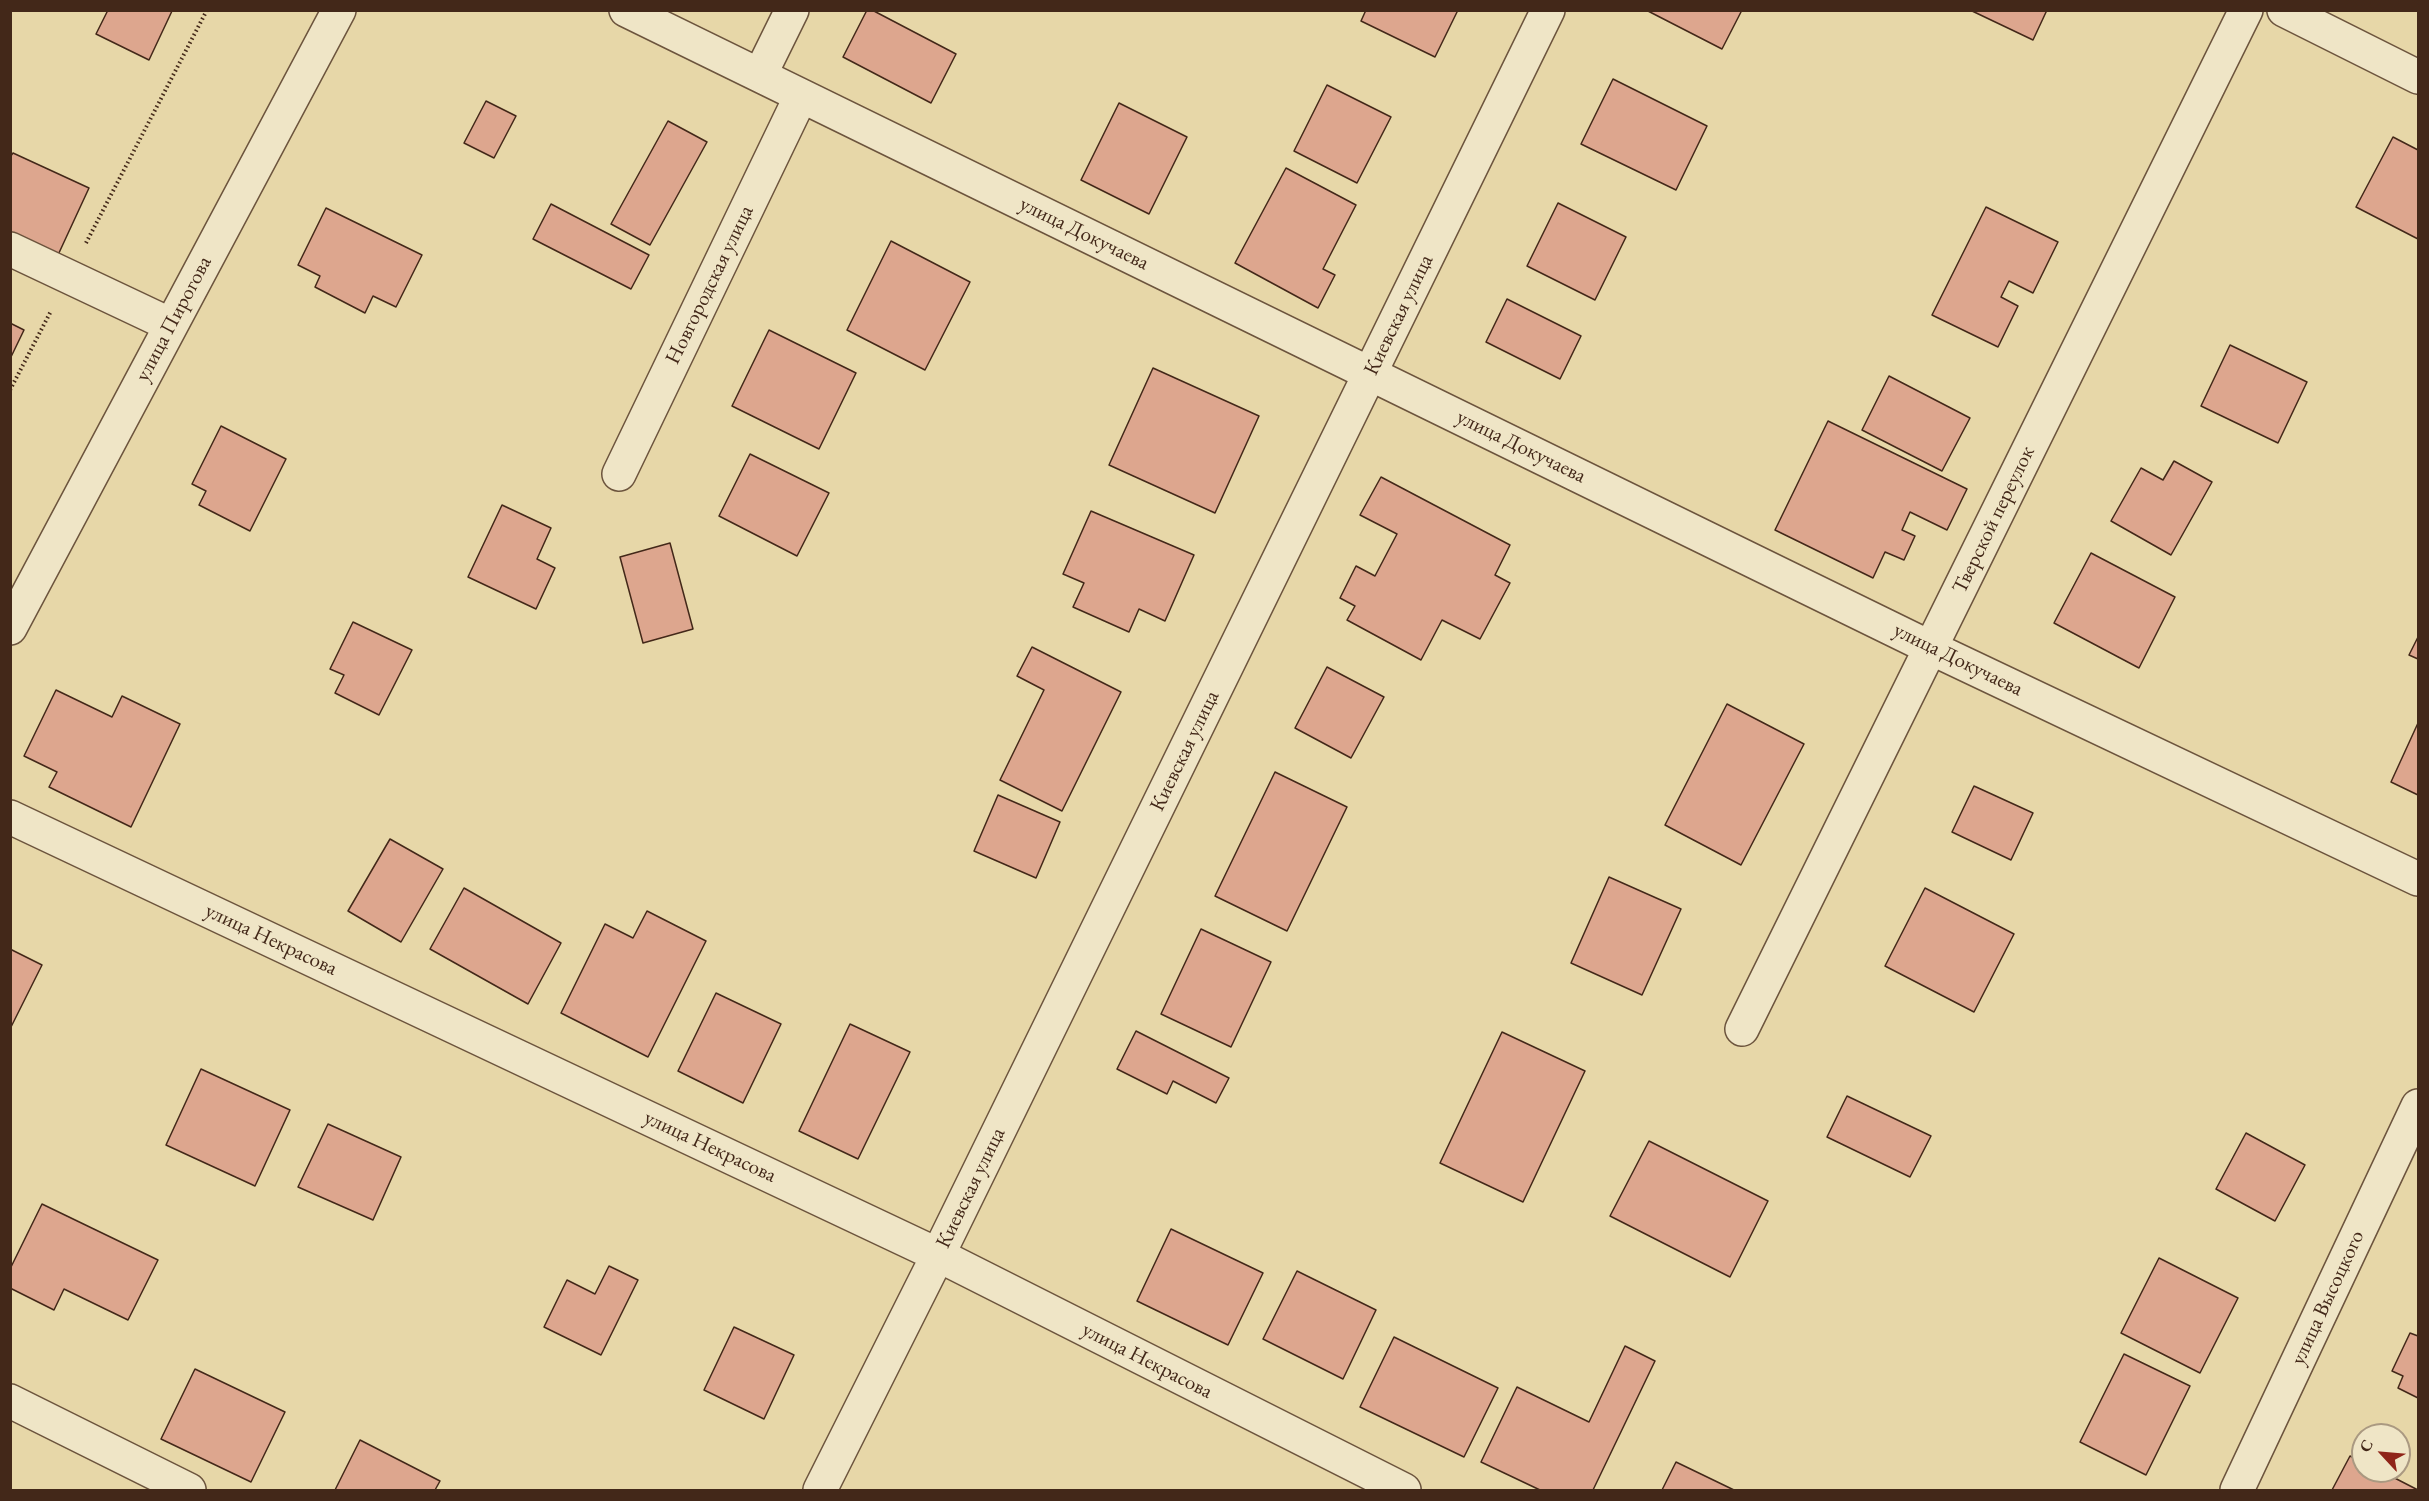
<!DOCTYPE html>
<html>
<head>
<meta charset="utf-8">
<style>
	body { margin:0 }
	#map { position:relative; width:2429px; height:1501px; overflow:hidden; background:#e7d7a8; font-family:"EB Garamond",serif }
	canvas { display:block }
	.frame { position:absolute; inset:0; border:12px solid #432819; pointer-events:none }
	.north { position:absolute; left:2351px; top:1423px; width:60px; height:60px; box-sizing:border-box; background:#efe5c6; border:2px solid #aa9981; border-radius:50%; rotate:296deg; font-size:16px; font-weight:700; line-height:24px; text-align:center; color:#432819 }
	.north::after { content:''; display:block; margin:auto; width:21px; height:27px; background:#8f2418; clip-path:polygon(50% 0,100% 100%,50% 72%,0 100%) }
</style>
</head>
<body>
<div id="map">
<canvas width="2429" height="1501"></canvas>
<div class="frame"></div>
<div class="north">С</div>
</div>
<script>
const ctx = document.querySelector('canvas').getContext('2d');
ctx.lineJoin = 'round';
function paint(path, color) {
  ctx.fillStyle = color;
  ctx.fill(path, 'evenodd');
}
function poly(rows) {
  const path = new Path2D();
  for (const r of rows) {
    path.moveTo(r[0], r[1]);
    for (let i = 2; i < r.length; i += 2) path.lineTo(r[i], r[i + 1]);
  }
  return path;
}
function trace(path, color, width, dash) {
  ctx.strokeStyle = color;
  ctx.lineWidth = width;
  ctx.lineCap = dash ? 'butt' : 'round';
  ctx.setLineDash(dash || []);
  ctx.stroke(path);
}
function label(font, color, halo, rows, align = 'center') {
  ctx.font = font + ' "EB Garamond",serif';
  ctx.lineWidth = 6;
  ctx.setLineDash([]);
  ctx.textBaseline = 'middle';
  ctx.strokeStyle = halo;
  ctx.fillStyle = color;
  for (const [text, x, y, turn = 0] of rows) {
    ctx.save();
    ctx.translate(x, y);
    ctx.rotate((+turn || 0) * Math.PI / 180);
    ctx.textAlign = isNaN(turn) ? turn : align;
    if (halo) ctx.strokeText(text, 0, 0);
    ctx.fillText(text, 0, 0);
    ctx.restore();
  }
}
const building = poly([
	[108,10,170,10,172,11,149,60,96,34,108,10],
	[867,10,872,10,956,54,931,103,843,57,867,10],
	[1366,10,1458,10,1435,57,1361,21,1366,10],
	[1646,10,1742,10,1722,49,1646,10],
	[1970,10,2047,10,2033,40,1970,10],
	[1613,79,1707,126,1676,190,1581,144,1613,79],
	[1327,85,1391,117,1357,183,1294,151,1327,85],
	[486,101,516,116,494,158,464,143,486,101],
	[1119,103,1187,137,1149,214,1081,180,1119,103],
	[668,121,707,142,650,245,611,224,668,121],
	[2393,137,2418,150,2418,239,2356,207,2393,137],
	[13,153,89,188,58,255,10,233,10,157,13,153],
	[1286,168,1356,205,1323,269,1335,275,1318,308,1235,263,1286,168],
	[1558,203,1626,237,1595,300,1527,266,1558,203],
	[551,204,649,255,631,289,533,239,551,204],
	[1986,207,2058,242,2033,293,2009,281,2001,297,2018,306,1998,347,1932,315,1986,207],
	[326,208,422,255,396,307,373,296,365,313,315,287,320,276,298,265,326,208],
	[891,241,970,282,925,370,847,330,891,241],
	[1507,299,1581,336,1560,379,1486,342,1507,299],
	[10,323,24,330,10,359,10,323],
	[769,330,856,373,819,449,732,406,769,330],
	[2230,345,2307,382,2278,443,2201,406,2230,345],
	[1153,368,1259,416,1215,513,1109,465,1153,368],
	[1889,376,1970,418,1942,471,1862,430,1889,376],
	[1828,421,1967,489,1947,530,1910,512,1902,530,1915,536,1904,560,1885,552,1873,578,1775,530,1828,421],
	[221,426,286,459,250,531,199,505,206,491,192,484,221,426],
	[750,454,829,493,797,556,719,516,750,454],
	[2174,461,2212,482,2171,555,2111,521,2141,468,2163,480,2174,461],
	[1381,477,1510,545,1495,575,1510,583,1480,639,1442,620,1421,660,1347,620,1355,606,1340,598,1356,566,1375,576,1397,534,1360,515,1381,477],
	[502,505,551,528,537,559,555,568,536,609,468,577,502,505],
	[1091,511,1194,555,1165,621,1139,609,1129,632,1073,607,1084,583,1063,574,1091,511],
	[670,543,693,629,643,643,620,557,670,543],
	[2091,553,2175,597,2139,668,2054,623,2091,553],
	[353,622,412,650,379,715,335,693,344,675,330,669,353,622],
	[2418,637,2418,659,2409,655,2418,637],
	[1032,647,1121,692,1062,811,1000,780,1044,690,1017,676,1032,647],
	[1327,667,1384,697,1351,758,1295,728,1327,667],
	[56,690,112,717,122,696,180,724,131,827,49,787,57,772,24,756,56,690],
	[1727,704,1804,744,1741,865,1665,825,1727,704],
	[2418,723,2418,795,2391,782,2418,723],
	[1275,772,1347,807,1287,931,1215,896,1275,772],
	[1974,786,2033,813,2011,860,1952,832,1974,786],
	[998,795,1060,822,1036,878,974,851,998,795],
	[390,839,443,869,401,942,348,911,390,839],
	[1609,877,1681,909,1642,995,1571,963,1609,877],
	[464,888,561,943,528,1004,430,949,464,888],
	[1925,888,2014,934,1974,1012,1885,966,1925,888],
	[647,911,706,941,648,1057,561,1013,605,924,633,938,647,911],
	[1201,929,1271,962,1231,1047,1161,1014,1201,929],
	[10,949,42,965,10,1029,10,949],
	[716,993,781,1024,743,1103,678,1071,716,993],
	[850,1024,910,1052,858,1159,799,1131,850,1024],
	[1136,1031,1229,1078,1216,1103,1173,1081,1167,1094,1117,1069,1136,1031],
	[1502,1032,1585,1071,1523,1202,1440,1163,1502,1032],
	[201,1069,290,1110,255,1186,166,1145,201,1069],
	[1847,1096,1931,1136,1910,1177,1827,1137,1847,1096],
	[328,1124,401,1157,373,1220,298,1187,328,1124],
	[2246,1133,2305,1165,2275,1221,2216,1189,2246,1133],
	[1649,1141,1768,1201,1730,1277,1610,1216,1649,1141],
	[42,1204,158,1260,128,1320,64,1289,54,1310,10,1288,10,1269,42,1204],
	[1171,1229,1263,1273,1228,1345,1137,1301,1171,1229],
	[2159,1258,2238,1298,2200,1373,2121,1333,2159,1258],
	[609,1266,638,1280,601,1355,544,1327,567,1280,595,1294,609,1266],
	[1297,1271,1376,1310,1343,1379,1263,1339,1297,1271],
	[734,1327,794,1355,764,1419,704,1390,734,1327],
	[2410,1333,2418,1336,2418,1398,2398,1388,2403,1376,2392,1371,2410,1333],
	[1394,1337,1498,1388,1464,1457,1360,1407,1394,1337],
	[1625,1346,1655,1361,1593,1490,1540,1490,1481,1462,1517,1387,1589,1422,1625,1346],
	[2124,1354,2190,1386,2146,1475,2080,1442,2124,1354],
	[195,1369,285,1412,251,1482,161,1439,195,1369],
	[360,1440,440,1481,435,1490,335,1490,360,1440],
	[2350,1456,2363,1462,2363,1471,2381,1471,2418,1490,2332,1490,2350,1456],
	[1676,1462,1734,1490,1662,1490,1676,1462]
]);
paint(building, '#dda68e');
trace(building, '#432819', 1.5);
const minor = poly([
	[626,10,1931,648,2418,879],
	[2284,10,2418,77],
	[760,75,792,10],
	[10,249,171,325],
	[619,474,801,96],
	[10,628,339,10],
	[10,817,938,1255,1404,1490],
	[1742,1029,2246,10],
	[10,1401,189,1490],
	[820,1490,938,1255,1548,10],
	[2237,1490,2418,1106]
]);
trace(minor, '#6c543d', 36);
trace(poly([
	[86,243,207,10],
	[10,390,51,311]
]), '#432819', 4, [1.5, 3]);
trace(minor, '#efe5c6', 33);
label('21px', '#432819', '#efe5c6', [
	["улица Докучаева",1084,234,26],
	["Новгородская улица",710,285,-64],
	["Киевская улица",1399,315,-64],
	["улица Пирогова",174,319,-62],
	["улица Докучаева",1521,447,26],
	["Тверской переулок",1994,520,-64],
	["улица Докучаева",1958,660,26],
	["Киевская улица",1185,751,-64],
	["улица Некрасова",271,940,25],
	["улица Некрасова",710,1147,25],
	["Киевская улица",971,1188,-64],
	["улица Высоцкого",2328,1298,-65],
	["улица Некрасова",1147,1361,27]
]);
</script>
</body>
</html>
